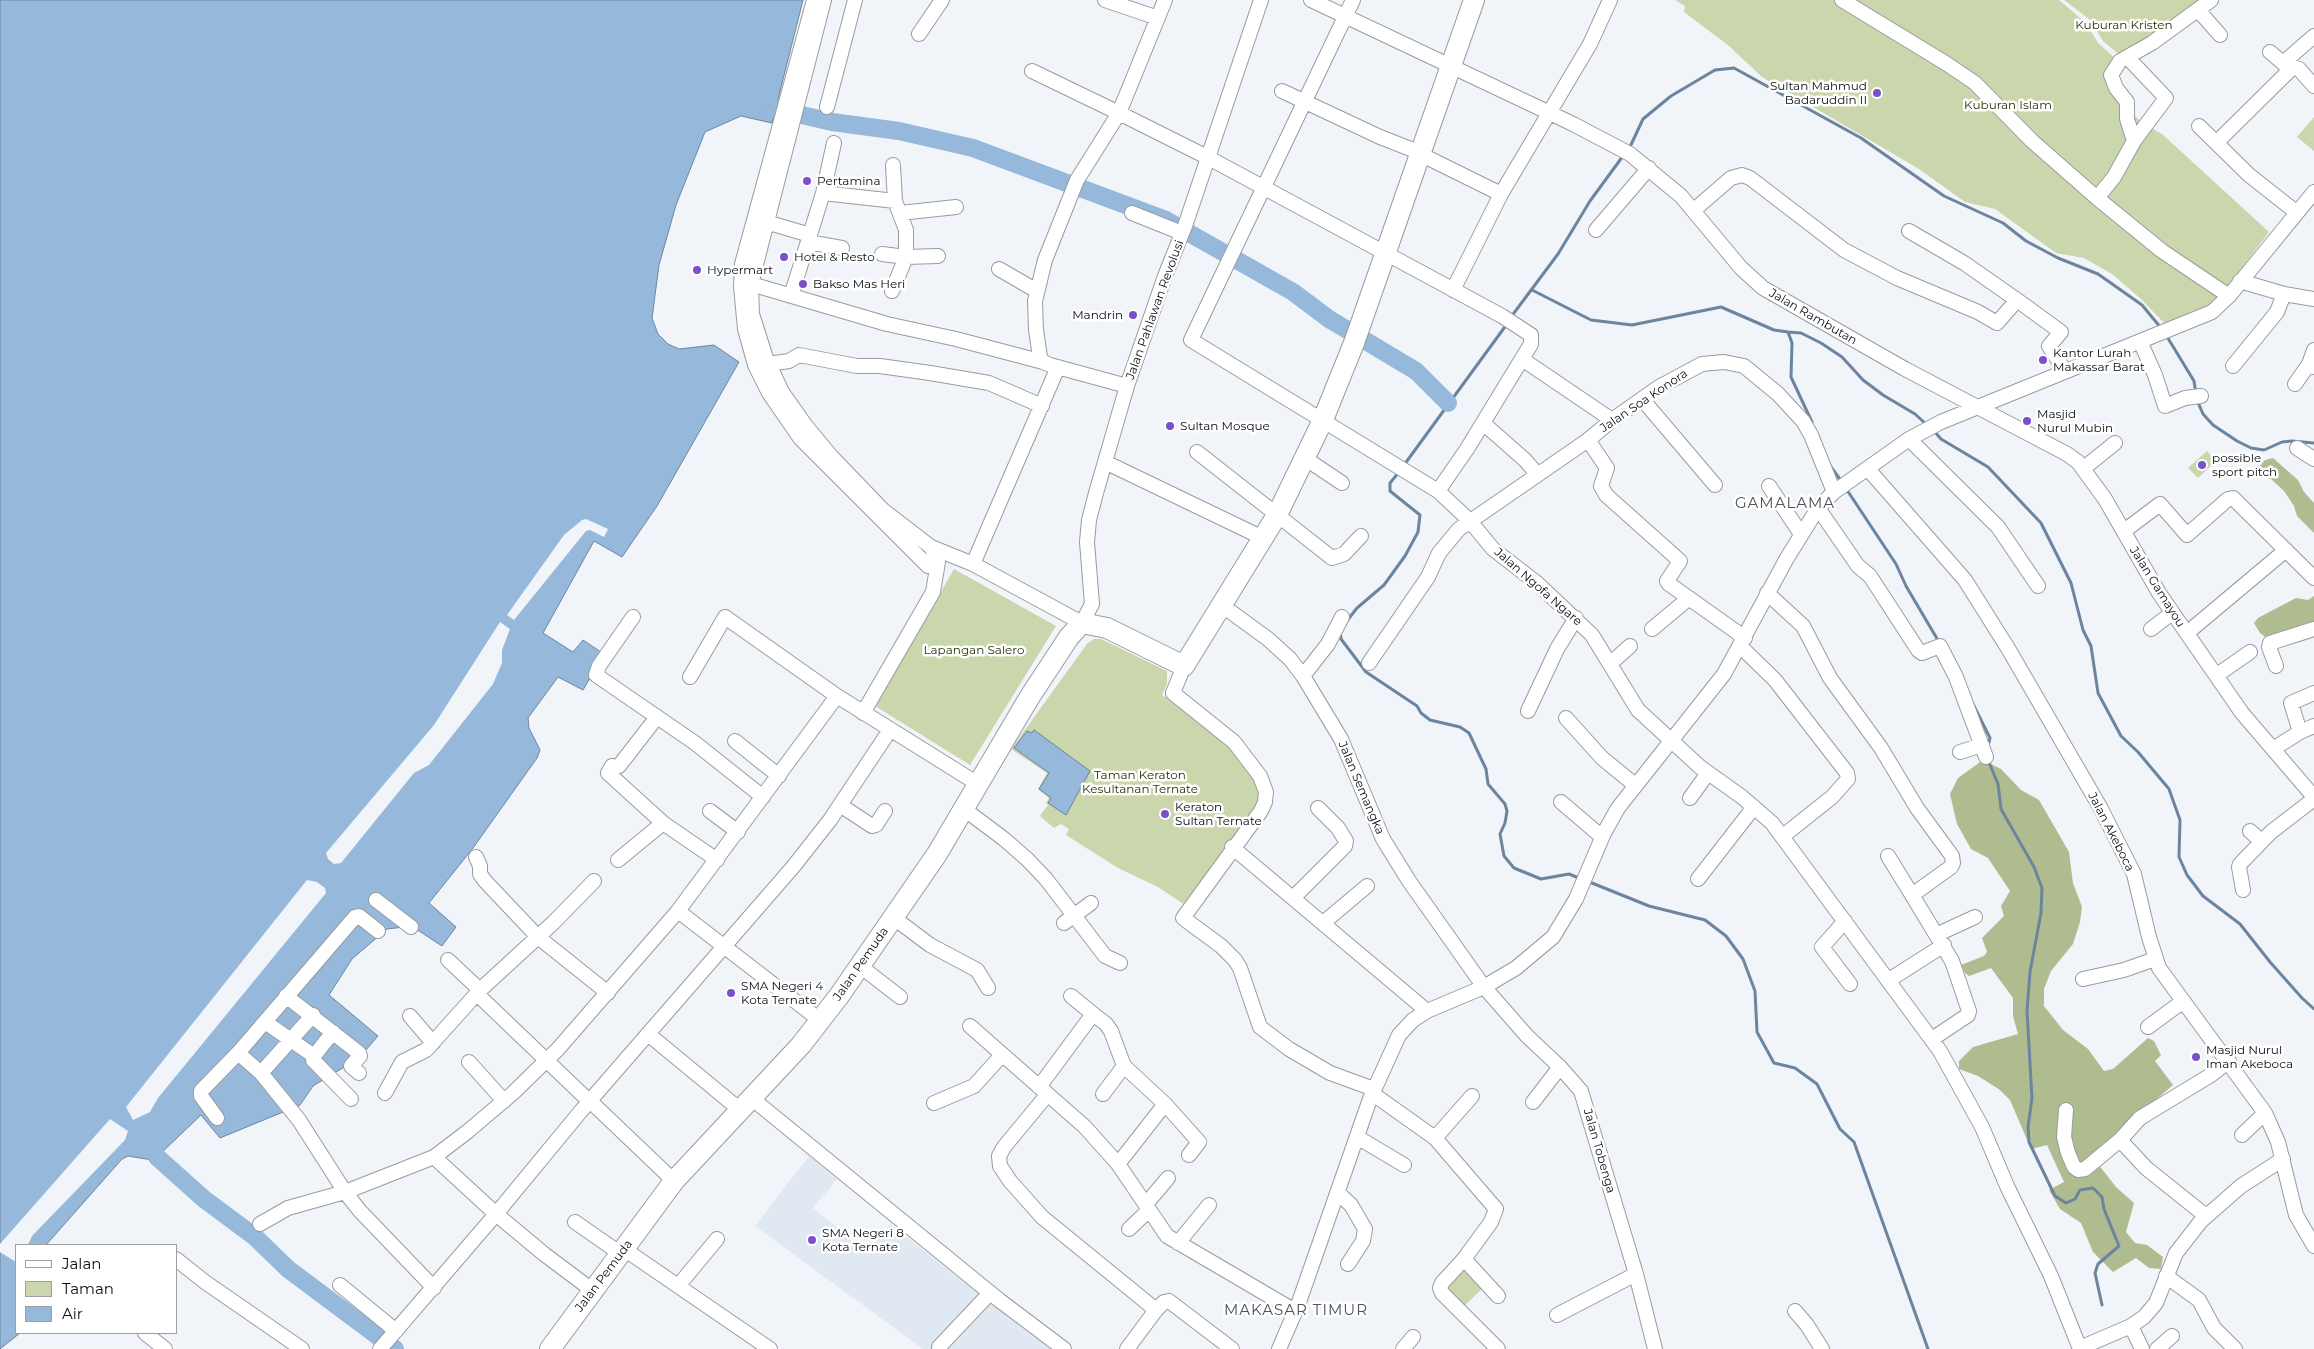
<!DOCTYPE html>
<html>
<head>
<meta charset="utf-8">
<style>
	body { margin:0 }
	#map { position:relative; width:2314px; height:1349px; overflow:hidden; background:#f1f4f9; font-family:Montserrat,sans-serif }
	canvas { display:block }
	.legend { position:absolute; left:15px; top:1244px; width:162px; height:90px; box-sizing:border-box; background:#fff; border:1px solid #9e9e9f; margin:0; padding:6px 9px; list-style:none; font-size:15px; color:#0c0d0f }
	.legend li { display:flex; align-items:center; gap:10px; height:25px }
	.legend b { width:25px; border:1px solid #9e9e9f }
</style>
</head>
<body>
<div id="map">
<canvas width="2314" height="1349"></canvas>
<ul class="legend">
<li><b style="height:6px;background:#fff"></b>Jalan</li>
<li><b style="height:14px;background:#cad6ab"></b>Taman</li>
<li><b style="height:14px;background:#95b8db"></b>Air</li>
</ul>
</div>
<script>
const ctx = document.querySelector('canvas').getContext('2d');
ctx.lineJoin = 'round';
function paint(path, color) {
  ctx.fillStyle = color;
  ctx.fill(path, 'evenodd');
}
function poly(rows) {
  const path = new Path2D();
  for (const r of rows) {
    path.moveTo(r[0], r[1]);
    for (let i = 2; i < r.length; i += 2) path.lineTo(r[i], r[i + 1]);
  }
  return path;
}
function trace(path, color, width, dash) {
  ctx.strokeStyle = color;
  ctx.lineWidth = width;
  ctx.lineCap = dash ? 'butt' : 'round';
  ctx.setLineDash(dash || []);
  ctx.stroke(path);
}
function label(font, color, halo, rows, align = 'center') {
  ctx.font = font + ' Montserrat,sans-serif';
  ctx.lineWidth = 5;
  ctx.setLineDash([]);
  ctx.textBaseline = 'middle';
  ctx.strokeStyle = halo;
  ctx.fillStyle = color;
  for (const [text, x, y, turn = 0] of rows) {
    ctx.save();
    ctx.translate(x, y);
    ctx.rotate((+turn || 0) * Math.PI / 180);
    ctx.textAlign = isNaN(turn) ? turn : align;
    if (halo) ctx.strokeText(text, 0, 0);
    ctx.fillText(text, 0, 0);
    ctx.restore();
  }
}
paint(poly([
	[809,1156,837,1179,813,1208,867,1253,890,1224,1026,1331,1053,1349,923,1349,755,1226]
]), '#e0e8f2');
paint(poly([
	[1675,0,2059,0,2086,23,2098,43,2117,60,2110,73,2130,112,2144,124,2162,134,2269,232,2219,298,2210,307,2166,325,2141,299,2112,274,2084,258,2056,253,1995,209,1965,202,1919,169,1762,77,1729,46,1684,12,1685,6],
	[2064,0,2204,0,2122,57,2103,41,2089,19],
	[2314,117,2314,151,2297,137],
	[2207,451,2216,461,2198,478,2188,468],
	[954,569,1056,626,970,765,875,706],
	[1094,639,1101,639,1167,671,1167,684,1162,695,1218,735,1239,755,1257,782,1262,802,1185,905,1158,887,1118,868,1066,835,1069,829,1061,824,1054,828,1040,816,1048,805,1046,803,1049,798,1038,789,1047,773,1011,749,1087,644],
	[1462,1267,1482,1289,1463,1307,1442,1284]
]), '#cad6ab');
paint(poly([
	[2273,458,2298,480,2304,492,2314,503,2314,533,2297,516,2294,506,2284,491,2271,479,2260,476,2259,467,2265,460],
	[2314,596,2314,630,2275,644,2260,633,2254,623,2258,618,2296,598,2308,600],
	[1983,760,2001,769,2021,790,2039,800,2069,852,2073,883,2082,907,2080,922,2073,944,2051,971,2044,989,2044,1006,2063,1030,2088,1049,2104,1071,2113,1069,2148,1038,2154,1041,2161,1055,2155,1061,2173,1085,2139,1114,2098,1164,2116,1187,2134,1203,2126,1232,2135,1243,2147,1245,2163,1257,2161,1269,2149,1268,2136,1258,2113,1272,2093,1252,2081,1223,2060,1209,2049,1190,2064,1182,2047,1145,2031,1149,2010,1100,2000,1090,1978,1076,1959,1069,1959,1061,1973,1047,2018,1034,2013,1016,2013,998,1991,968,1969,976,1965,973,1961,965,1984,956,1987,952,1982,938,2004,916,2001,906,2010,891,1988,858,1971,849,1957,824,1950,794,1958,778]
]), '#afbc8f');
const water = poly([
	[0,0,803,0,772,123,741,116,705,132,676,205,659,265,652,318,658,334,668,344,679,349,714,345,739,362,657,506,622,557,594,541,543,633,573,652,583,640,604,654,583,690,558,677,528,718,529,728,540,750,537,758,473,848,429,903,456,927,442,946,416,929,404,927,387,929,352,959,329,995,378,1036,359,1058,313,1086,300,1105,220,1138,201,1115,157,1157,152,1160,128,1156,122,1159,46,1245,16,1245,16,1333,20,1333,0,1349,0,0],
	[1034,730,1090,771,1066,815,1048,803,1051,798,1039,789,1049,773,1014,748,1027,731,1032,733,1034,730]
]);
paint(water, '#95b8db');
trace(water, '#6c859e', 1);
paint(poly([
	[586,519,608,529,604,537,590,530,586,531,514,620,507,615,564,535,582,520],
	[500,622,510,629,502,650,502,663,493,684,429,765,414,773,341,863,334,864,328,859,326,853,434,725],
	[307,880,317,882,325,888,326,893,158,1098,150,1112,133,1120,126,1107],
	[110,1119,128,1131,125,1140,32,1236,28,1245,16,1245,16,1262,0,1252,0,1244]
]), '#f1f4f9');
trace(poly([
	[1629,149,1643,119,1671,96,1715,70,1734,68,1861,138,1944,196,2003,223,2026,241,2058,258,2098,274,2142,305,2161,328],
	[1532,290,1591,320,1632,325,1721,307,1774,330,1788,332,1792,343,1791,377,1812,422],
	[1511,317,1558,254,1590,201,1623,156],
	[1788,332,1801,333,1821,343,1842,357,1863,380,1883,395,1915,414,1927,425],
	[2166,335,2194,381,2196,394],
	[2197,400,2203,414,2213,425,2237,441,2251,448,2264,450,2282,442,2292,441,2314,443],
	[1934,431,1941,439,1988,467,2041,523,2071,583,2083,630,2091,646,2098,693,2121,736,2138,752,2169,789,2180,820,2179,857,2187,875,2203,896,2240,924,2270,962,2302,998,2314,1009],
	[1404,465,1507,324],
	[1831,467,1842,482],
	[1845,487,1896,564,1906,586,1939,642],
	[1346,622,1357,608,1384,585,1405,556,1418,532,1420,515,1390,491,1390,483,1399,472],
	[1340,631,1341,639,1366,672,1417,706,1421,713,1430,720,1460,727,1469,733,1486,769,1488,784,1505,804,1507,811,1505,823,1500,834,1504,856,1514,868,1541,879,1569,874,1581,879],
	[1973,704,1990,738,1988,746],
	[1988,760,1998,784,2001,809,2034,867,2042,888,2041,913,2030,972,2027,1011,2032,1098,2028,1127,2029,1142,2055,1196,2066,1203,2075,1199,2080,1190,2093,1188,2102,1197,2104,1209,2119,1246,2098,1264,2095,1273,2102,1305],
	[1587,881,1649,906,1705,920,1726,936,1743,959,1755,991,1757,1032,1774,1063,1795,1068,1817,1084,1840,1129,1854,1142,1928,1349]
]), '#6c859e', 3);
trace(poly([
	[776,109,832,122,899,131,973,148,1166,220,1293,292,1329,319,1416,371,1448,403],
	[157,1157,204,1199,255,1237,288,1269,395,1349]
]), '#95b8db', 18);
const minor = poly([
	[814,0,742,264,741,287,745,329,755,365,769,393,800,438,928,566],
	[824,0,751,284,752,314,766,358,782,392,806,426,831,456,883,510,931,547,973,564,1082,623,1092,604,1087,542,1089,520,1096,493,1127,386,1165,276,1185,226,1261,0],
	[1105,0,1158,18],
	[1165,0,1119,113,1207,157,1502,316,1531,335,1531,344,1467,449,1438,491],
	[1311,0,1573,124,1630,154,1681,196,1741,268,1763,288,1905,369,2067,454,2078,462,2105,499,2159,593,2242,713,2314,797],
	[1353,0,1191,340,1438,491,1469,520,1493,549,1537,583,1592,635,1638,710,1700,767,1742,797,1772,823,1940,1051,1982,1127,2007,1186,2051,1276,2080,1349],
	[1842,0,1947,64,1975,83,2032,141,2097,198,2162,251,2229,296],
	[2198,10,2220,35],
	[919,34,942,0],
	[2270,52,2283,63],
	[2128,58,2166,98,2134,141],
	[2290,70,2283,63,2314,36],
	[1032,71,1119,113,1077,180,1045,260,1035,301,1036,330,1040,357,1043,362,1050,365,1127,386],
	[1282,91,1380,137,1421,153],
	[827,107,855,0],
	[2199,126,2249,175,2296,212],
	[2217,142,2293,67,2299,69,2314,86],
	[1420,154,1501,194],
	[893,165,895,201],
	[823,193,895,201,906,230,906,257,892,291],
	[2097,198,2114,177,2134,141,2127,119,2127,102,2116,88,2111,75,2120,61,2152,43,2211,0],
	[1694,210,1731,178,1742,175,1750,178,1844,250,1897,278,1978,312,1997,323,2017,300,2061,332,2049,346,2065,371],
	[900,213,956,207],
	[1132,213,1182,233],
	[766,222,810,235],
	[1596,230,1649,168],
	[1909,231,1964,263,2017,300],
	[808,242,842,248],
	[882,254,906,257,938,256],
	[999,269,1037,291],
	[2240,281,2284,294,2314,299],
	[751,284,887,324,956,339,1043,362],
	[1453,290,1501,194,1590,44,1610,0],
	[791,296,823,193,834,143],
	[2140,341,2155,375,2165,406,2185,398,2201,396],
	[2314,350,2309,364,2314,367],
	[1522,359,1612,420],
	[768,364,789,361,799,355,857,366,880,366,930,373,989,383,1042,406],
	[2233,366,2277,312,2284,294],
	[2295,384,2309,364],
	[1642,399,1715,485],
	[1483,423,1525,460,1537,474],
	[1909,439,1998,527,2038,586],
	[1588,440,1607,468,1601,486,1606,495,1680,561,1667,581,1669,584,1745,638],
	[2297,448,2314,459],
	[1197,452,1332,558,1344,554,1361,536],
	[1306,459,1342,483],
	[1105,462,1263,538],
	[2084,468,2115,443],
	[1868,469,1965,580,2009,650,2100,807,2134,874,2149,937,2159,968,2265,1113,2278,1142,2296,1215,2314,1246],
	[1769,486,1801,534],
	[1818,508,1858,566,1870,576,1918,650,1922,653,1940,646,1956,677,1986,757],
	[2124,531,2160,504,2187,535,2228,499,2233,498,2314,578],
	[973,564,1058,367],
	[1767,593,1803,626,1830,678,1881,748,1917,808,1952,856,1953,863,1951,867,1912,895,1952,961,1969,1011,1968,1015,1932,1039],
	[1221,608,1231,612,1268,639,1290,659,1303,676,1341,739,1383,839,1409,881,1484,987,1527,1036,1560,1067,1581,1091,1636,1274,1655,1349],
	[633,617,599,666,596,675,695,743,763,797],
	[1652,629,1688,599],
	[2151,629,2172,613],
	[2187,633,2286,550],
	[1740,646,1775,680,1847,773,1848,779,1832,797,1783,836],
	[1369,663,1428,577,1439,553,1459,529,1588,440,1612,420,1659,387,1702,364,1724,362,1744,366,1778,394,1803,421,1811,435,1834,492],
	[1611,663,1630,646],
	[1184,666,1173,693,1234,742,1260,776,1266,792,1265,802,1261,811,1183,918,1221,946,1235,960,1240,968,1260,1027,1289,1049,1330,1073,1374,1089],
	[2276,666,2269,647,2270,643,2314,629],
	[2217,675,2250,652],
	[1303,676,1328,644,1342,617],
	[690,677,725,617,837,696,978,784],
	[1528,711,1557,649,1576,618],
	[863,713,933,592,938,562,931,547],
	[1566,718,1602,758,1635,785],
	[2300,732,2291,703,2314,693],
	[735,741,779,776],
	[2273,749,2300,732,2314,726],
	[1960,752,1982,745],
	[612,766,608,773,663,823],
	[619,766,657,717],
	[1690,798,1708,773],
	[1561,802,1602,837],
	[840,805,872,826,876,825,885,811],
	[964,809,1004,839,1028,860,1046,879,1105,956,1120,963],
	[710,811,738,832],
	[2250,831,2261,841],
	[1232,847,1427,1011],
	[1888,856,1912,895],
	[476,857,480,866,480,874,485,881,538,937,608,993],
	[618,860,663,823,717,860],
	[1698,879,1754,807],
	[2243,890,2239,867,2240,864,2271,832,2314,799],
	[1293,898,1345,846,1346,841,1338,828,1318,808],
	[376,900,411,927],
	[678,911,821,1021],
	[894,918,930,945,977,970,988,988],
	[1845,921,1822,947,1850,984],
	[1064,923,1091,903],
	[1323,923,1367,886],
	[1938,934,1975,917],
	[448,960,480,990],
	[860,966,900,997],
	[2083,979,2124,970,2155,959],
	[1889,980,1944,945],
	[477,994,590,1102],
	[286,996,359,1053,360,1056,351,1066,359,1073],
	[1071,996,1093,1014],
	[410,1016,433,1043],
	[265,1022,314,1056],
	[970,1026,1085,1127,1118,1164,1167,1236,1295,1311],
	[2148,1027,2182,1002],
	[333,1032,314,1056,313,1060,351,1099],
	[648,1034,739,1109],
	[238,1053,261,1073,299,1120,345,1192,360,1211,434,1288],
	[469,1062,504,1101],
	[261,1073,313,1015],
	[1039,1087,1093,1014,1106,1024,1111,1031,1124,1066,1165,1104,1118,1164],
	[385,1093,402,1062,426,1050,480,990,553,923,594,881],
	[1103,1094,1124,1066],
	[1373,1094,1435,1138,1496,1209,1491,1222,1464,1259,1498,1296],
	[1047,1095,1004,1147,999,1156,1000,1166,1010,1181,1042,1217,1156,1310],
	[750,1097,999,1300,1064,1349],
	[590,1101,674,1181],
	[1533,1102,1560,1067],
	[934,1103,974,1086,1002,1055],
	[1165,1104,1199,1142,1189,1155],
	[2066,1110,2064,1137,2068,1153,2074,1167,2078,1170,2085,1169,2120,1140],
	[217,1118,201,1096,201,1091,238,1053,355,917,359,916,378,931],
	[2242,1135,2265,1113],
	[1357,1137,1404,1165],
	[1435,1138,1472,1096],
	[434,1157,496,1214,544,1254,592,1290],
	[1338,1193,1351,1205,1365,1229,1363,1241,1348,1264],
	[1146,1204,1168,1178],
	[2206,1216,2146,1168,2120,1140,2140,1118,2211,1075,2229,1061],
	[575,1222,621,1254],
	[260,1224,288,1208,345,1192,434,1157,467,1132,513,1093,558,1049,678,911,837,696],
	[1129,1229,1149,1210],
	[1178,1243,1209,1205],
	[624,1249,770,1349],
	[176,1259,205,1282,302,1349],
	[1464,1259,1442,1283,1440,1288,1442,1293,1498,1349],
	[2166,1276,2199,1300,2214,1328,2235,1349],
	[340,1285,396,1331],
	[678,1286,717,1239],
	[1795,1311,1807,1325,1822,1349],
	[1557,1315,1636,1274],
	[2131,1326,2142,1349],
	[145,1333,165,1349],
	[939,1347,990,1293],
	[2080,1348,2131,1326,2144,1317,2156,1303,2176,1253,2201,1221,2241,1186,2283,1159],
	[380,1349,496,1214,581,1111,793,867,830,820,890,730],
	[1127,1349,1156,1310,1164,1302,1169,1301,1232,1349],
	[1279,1349,1298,1305,1370,1099,1399,1035,1413,1020,1427,1011,1484,987,1516,968,1553,937,1576,899,1604,833,1618,808,1724,674,1787,558,1818,508,1834,492,1909,439,1941,422,2212,312,2229,296,2314,192],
	[1403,1349,1413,1337],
	[2157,1349,2172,1336]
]);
const highway = poly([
	[550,1349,674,1181,801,1045,839,996,937,854,1029,698,1069,637,1082,623,1107,628,1184,666,1277,515,1322,422,1354,343,1474,0]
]);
trace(minor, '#999ba0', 16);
trace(highway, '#999ba0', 22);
trace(minor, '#fff', 14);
trace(highway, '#fff', 20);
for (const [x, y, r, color] of [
	[1877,93,5,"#7a4fc8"],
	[807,181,5,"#7a4fc8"],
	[784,257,5,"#7a4fc8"],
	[697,270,5,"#7a4fc8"],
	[803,284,5,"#7a4fc8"],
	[1133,315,5,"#7a4fc8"],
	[2043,360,5,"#7a4fc8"],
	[2027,421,5,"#7a4fc8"],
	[1170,426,5,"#7a4fc8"],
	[2202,465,5,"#7a4fc8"],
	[1165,814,5,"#7a4fc8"],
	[731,993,5,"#7a4fc8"],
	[2196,1057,5,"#7a4fc8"],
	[812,1240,5,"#7a4fc8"]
]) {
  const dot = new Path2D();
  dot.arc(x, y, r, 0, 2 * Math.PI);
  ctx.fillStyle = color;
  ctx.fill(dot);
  trace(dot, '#fff', 2);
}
label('12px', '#2a3400', '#fff', [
	["Kuburan Kristen",2124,25],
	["Kuburan Islam",2008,105],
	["Lapangan Salero",974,650],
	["Taman Keraton",1140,775],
	["Kesultanan Ternate",1140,789]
]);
label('12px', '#0c0d0f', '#fff', [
	["Sultan Mahmud",1867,86,"right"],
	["Badaruddin II",1867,100,"right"],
	["Pertamina",817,181],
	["Hotel & Resto",794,257],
	["Hypermart",707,270],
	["Bakso Mas Heri",813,284],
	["Mandrin",1123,315,"right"],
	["Kantor Lurah",2053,353],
	["Makassar Barat",2053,367],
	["Masjid",2037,414],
	["Nurul Mubin",2037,428],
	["Sultan Mosque",1180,426],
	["possible",2212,458],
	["sport pitch",2212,472],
	["Keraton",1175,807],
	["Sultan Ternate",1175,821],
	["SMA Negeri 4",741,986],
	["Kota Ternate",741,1000],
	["Masjid Nurul",2206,1050],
	["Iman Akeboca",2206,1064],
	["SMA Negeri 8",822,1233],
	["Kota Ternate",822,1247]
], 'left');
label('12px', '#0c0d0f', '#fff', [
	["Jalan Pahlawan Revolusi",1155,310,-70],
	["Jalan Rambutan",1813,317,30],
	["Jalan Soa Konora",1644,401,-34],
	["Jalan Ngofa Ngare",1538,587,41],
	["Jalan Gamayou",2157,587,58],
	["Jalan Semangka",1361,788,67],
	["Jalan Akeboca",2111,832,63],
	["Jalan Pemuda",861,964,-55],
	["Jalan Tobenga",1599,1151,74],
	["Jalan Pemuda",604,1276,-53]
]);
ctx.letterSpacing = '1px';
label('15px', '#4f5256', '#fff', [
	["GAMALAMA",1785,504],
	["MAKASAR TIMUR",1296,1311]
]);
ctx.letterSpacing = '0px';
</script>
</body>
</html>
